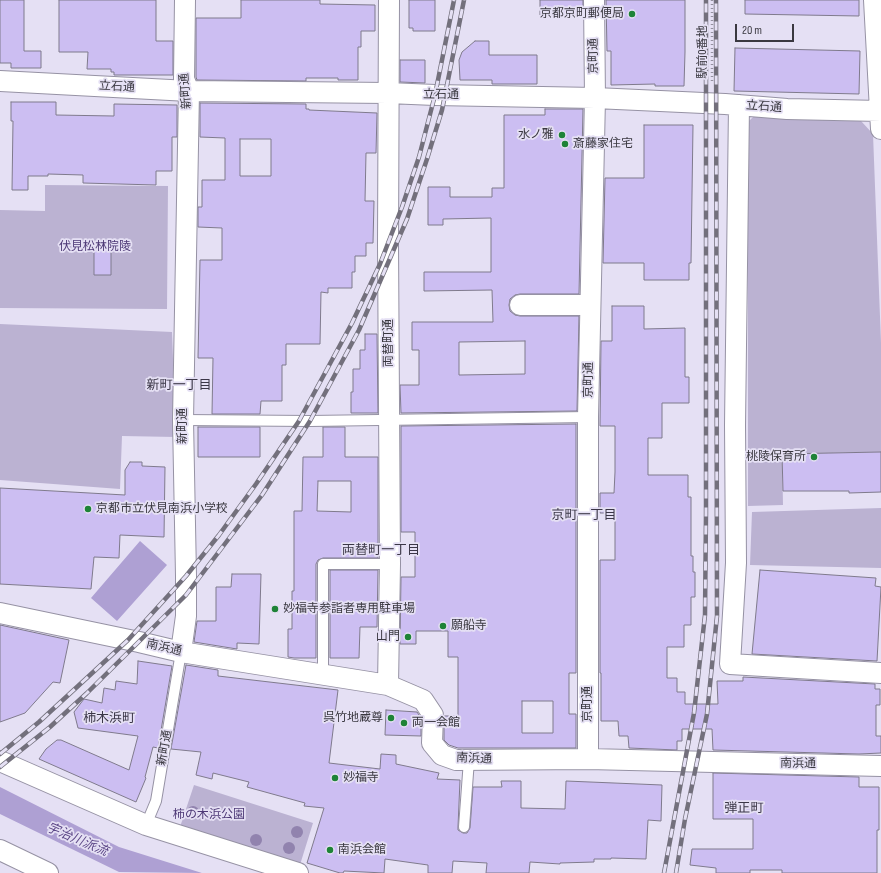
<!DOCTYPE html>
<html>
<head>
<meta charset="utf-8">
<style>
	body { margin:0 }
	#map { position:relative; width:881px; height:873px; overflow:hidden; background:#e5e0f4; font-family:"Sofia Sans Condensed",sans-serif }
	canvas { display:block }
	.scale { position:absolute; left:735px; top:24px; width:59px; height:18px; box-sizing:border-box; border:2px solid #3a3840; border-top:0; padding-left:5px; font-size:12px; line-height:14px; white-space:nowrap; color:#3a3840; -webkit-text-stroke:3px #e5e0f4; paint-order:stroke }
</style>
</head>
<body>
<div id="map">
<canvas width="881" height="873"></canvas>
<div class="scale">20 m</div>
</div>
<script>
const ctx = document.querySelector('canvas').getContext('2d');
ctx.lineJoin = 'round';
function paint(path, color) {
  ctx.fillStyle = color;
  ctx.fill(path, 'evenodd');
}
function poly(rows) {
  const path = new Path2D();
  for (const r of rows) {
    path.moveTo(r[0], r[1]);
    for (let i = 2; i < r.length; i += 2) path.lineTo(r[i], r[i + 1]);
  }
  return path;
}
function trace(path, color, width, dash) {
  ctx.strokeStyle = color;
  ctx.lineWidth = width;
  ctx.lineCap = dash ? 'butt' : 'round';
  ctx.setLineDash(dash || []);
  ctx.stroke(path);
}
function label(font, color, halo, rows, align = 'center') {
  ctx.font = font + ' "Sofia Sans Condensed","Noto Sans JP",sans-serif';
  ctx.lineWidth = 3.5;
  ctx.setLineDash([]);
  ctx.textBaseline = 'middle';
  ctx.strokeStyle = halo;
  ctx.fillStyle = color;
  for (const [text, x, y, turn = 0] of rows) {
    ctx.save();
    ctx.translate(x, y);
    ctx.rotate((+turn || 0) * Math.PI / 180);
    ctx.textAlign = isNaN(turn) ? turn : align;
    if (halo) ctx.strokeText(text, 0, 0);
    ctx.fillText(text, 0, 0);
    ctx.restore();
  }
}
paint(poly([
	[758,112,861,121,873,134,881,343,881,452,782,454,783,505,748,506,748,122],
	[45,185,168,186,167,309,0,308,0,210,45,211],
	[0,324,172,332,176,437,122,436,120,489,0,480],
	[881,508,881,568,750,565,752,512],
	[194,785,313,823,299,868,179,830]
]), '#bbb2d2');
paint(poly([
	[140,541,167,565,117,621,91,598],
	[0,787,119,847,202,873,119,872,0,814]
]), '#aea0d3');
const building = poly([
	[0,0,24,0,24,51,41,51,41,68,11,68,11,63,0,63,0,0],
	[59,0,156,0,156,41,173,41,173,75,114,75,114,72,111,72,111,69,87,69,88,52,59,52,59,0],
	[241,0,320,0,320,4,375,5,375,31,361,31,361,47,358,47,358,80,338,80,338,78,306,78,306,81,197,80,196,77,196,18,241,18,241,0],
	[409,0,435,0,435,31,413,31,413,28,409,28,409,0],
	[540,0,583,0,583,15,540,15,540,0],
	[606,0,685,0,685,52,684,86,655,86,655,84,611,85,611,51,607,51,606,0],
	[745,0,859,0,859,16,745,14,745,0],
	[475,41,489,41,489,55,537,55,537,84,492,84,492,80,460,80,459,60,462,52,475,41],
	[735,48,860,51,859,94,734,91,735,48],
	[400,60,425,60,425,83,400,82,400,60],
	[11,102,56,102,56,115,114,116,114,104,177,105,177,137,172,137,172,171,156,171,156,185,83,183,83,175,48,174,48,176,28,176,28,190,12,190,13,121,11,121,11,102],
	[200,103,306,104,306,109,309,109,309,110,377,113,376,153,366,153,365,201,374,201,373,243,366,243,366,256,355,256,355,272,352,272,352,288,328,288,328,293,321,292,320,344,286,344,286,365,282,365,282,401,261,401,260,414,212,414,213,358,198,358,200,260,222,260,222,228,198,227,198,207,202,207,202,180,225,180,225,138,200,137,200,103],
	[240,139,271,139,271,176,240,176,240,139],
	[545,109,583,109,579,294,520,294,515,295,510,299,509,305,510,311,515,315,520,316,579,316,577,411,401,413,400,385,419,385,419,350,412,350,412,322,493,322,492,290,424,291,424,272,491,272,491,218,443,219,443,225,428,225,428,187,450,187,450,197,492,197,492,188,504,188,504,115,545,115,545,109],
	[525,341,525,374,459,375,459,342,525,341],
	[644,125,693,125,691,263,689,263,689,280,644,280,644,263,603,263,605,178,644,178,644,125],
	[94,242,111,242,111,275,94,275,94,242],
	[612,306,644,306,644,329,685,328,685,377,689,377,689,403,662,403,662,438,648,438,648,475,688,475,688,497,691,497,691,556,693,556,693,572,695,572,695,597,691,597,691,625,684,625,684,647,667,647,667,678,677,678,677,692,685,692,685,704,718,704,717,681,743,681,743,677,875,684,875,689,880,689,880,705,876,705,876,736,881,736,881,753,859,754,713,750,712,729,682,729,682,741,677,741,677,750,629,748,628,736,619,736,618,721,601,721,601,673,600,673,600,560,615,560,615,513,600,513,600,493,614,493,615,472,615,426,600,426,601,341,612,341,612,306],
	[365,334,377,334,378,413,351,413,351,392,353,392,353,369,360,369,360,350,365,350,365,334],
	[576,424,576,673,569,673,569,714,576,714,576,748,458,748,449,745,444,740,444,716,458,716,458,657,448,657,448,631,416,631,416,644,400,644,401,577,415,577,415,532,401,532,401,426,576,424],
	[522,701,553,701,553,733,522,733,522,701],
	[198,427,260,427,260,457,198,457,198,427],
	[323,427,345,427,345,457,378,457,378,558,323,558,318,560,316,564,316,658,294,658,288,657,288,629,292,629,292,591,294,591,294,511,302,511,303,457,323,457,323,427],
	[318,481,351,481,351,512,317,511,318,481],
	[881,452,881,492,849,493,849,491,783,491,782,454,881,452],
	[130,462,142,462,142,466,165,467,164,537,120,535,119,558,94,557,91,589,0,584,0,488,125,495,125,470,130,462],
	[330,570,378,570,377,627,360,627,359,658,330,658,330,570],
	[760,570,876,578,875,586,881,587,877,661,752,654,760,570],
	[232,574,261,574,259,644,237,643,237,649,194,642,197,621,216,621,216,587,231,587,232,574],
	[0,625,69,640,60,683,53,682,25,713,0,722,0,625],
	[138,661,172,666,158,748,153,747,145,777,146,778,136,802,39,759,46,749,57,740,61,740,129,770,138,736,78,728,74,712,84,699,102,703,104,688,115,690,116,681,137,684,138,661],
	[186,665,218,670,218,676,338,690,329,763,380,769,381,754,396,755,396,764,439,773,437,779,460,780,458,827,458,830,463,833,467,833,470,828,473,787,502,787,501,781,521,781,521,808,565,809,566,781,662,785,661,821,648,820,646,859,611,858,611,859,594,859,594,862,560,863,560,864,530,862,529,873,486,873,487,863,453,861,452,873,428,873,428,865,385,859,384,873,344,871,343,873,340,873,307,863,324,808,304,806,305,803,247,787,249,782,213,773,212,779,196,775,201,752,171,749,186,665],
	[386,710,417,712,421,718,421,736,385,735,386,710],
	[713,773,859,777,859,787,879,787,879,830,877,830,877,873,782,873,782,870,750,870,750,873,716,873,716,868,690,865,692,849,753,849,753,819,713,819,713,773]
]);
paint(building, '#ccbef2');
trace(building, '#7f7a8c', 1);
const lane = poly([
	[183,420,310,421,588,417],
	[323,676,323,564,390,564],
	[146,825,156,801,181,652],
	[464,827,469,760]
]);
const street = poly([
	[874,0,881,129],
	[0,81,189,91,388,93,435,95,595,98,725,104,787,109,881,111],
	[739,105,735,425,736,563,730,664,881,673],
	[520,305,590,305],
	[0,613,139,642,181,652,388,685,423,700,433,715,432,743,442,755,456,760,588,759,881,766],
	[181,652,186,616,186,576,183,420,189,91,184,79,185,0],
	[388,685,390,564,388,244,389,0],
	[588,759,588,417,595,98,594,0],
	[0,761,146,825,298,873],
	[0,850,48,873]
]);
trace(lane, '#9692a4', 12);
trace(street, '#9692a4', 22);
trace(poly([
	[712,0,712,83]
]), '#94919f', 2.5, [1, 3]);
trace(lane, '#fff', 10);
trace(street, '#fff', 20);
const rail = poly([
	[0,754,39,722,128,640,186,576,219,535,256,484,299,421,352,323,380,264,402,207,419,157,435,95,454,0],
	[0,767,50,727,87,693,186,595,262,495,310,421,359,330,407,219,427,159,442,110,464,0],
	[664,873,694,713,705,615,706,513,706,0],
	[676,873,685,819,707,714,717,616,716,0]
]);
trace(rail, '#73707c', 4.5);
trace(rail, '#e5e0f4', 3, [9]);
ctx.fillStyle = '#9183ae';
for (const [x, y] of [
	[193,812],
	[297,832],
	[256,840],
	[289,848]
]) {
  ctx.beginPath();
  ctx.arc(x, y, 6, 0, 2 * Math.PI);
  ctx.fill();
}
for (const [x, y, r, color] of [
	[632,14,4,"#1e8337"],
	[562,135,4,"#1e8337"],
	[565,144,4,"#1e8337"],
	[814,457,4,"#1e8337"],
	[88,509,4,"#1e8337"],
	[275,609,4,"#1e8337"],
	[443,626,4,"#1e8337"],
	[408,637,4,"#1e8337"],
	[391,718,4,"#1e8337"],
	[404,723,4,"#1e8337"],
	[335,778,4,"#1e8337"],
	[330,850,4,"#1e8337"]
]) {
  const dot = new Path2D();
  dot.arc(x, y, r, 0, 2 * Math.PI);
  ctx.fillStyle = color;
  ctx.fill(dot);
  trace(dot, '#e5e0f4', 1.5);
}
label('12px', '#3a3840', '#e5e0f4', [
	["京都京町郵便局",624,14,"right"],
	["水ノ雅",554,135,"right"],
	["斎藤家住宅",573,144],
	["桃陵保育所",806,457,"right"],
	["京都市立伏見南浜小学校",96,509],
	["妙福寺参詣者専用駐車場",283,609],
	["願船寺",451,626],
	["山門",400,637,"right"],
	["呉竹地蔵尊",383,718,"right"],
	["両一会館",412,723],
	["妙福寺",343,778],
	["南浜会館",338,850]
], 'left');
label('12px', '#3a3840', '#e5e0f4', [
	["駅前0番地",703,52,-90],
	["京町通",594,56,-91],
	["立石通",117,87,3],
	["新町通",186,91,-95],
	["立石通",441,95,1],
	["立石通",764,107,4],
	["両替町通",389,343,-90],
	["京町通",589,380,-89],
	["新町通",183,426,-90],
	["南浜通",164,648,13],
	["京町通",588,704,-90],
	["新町通",165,748,-80],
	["南浜通",474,759,2],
	["南浜通",798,764,1]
]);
label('12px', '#4c3775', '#e5e0f4', [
	["伏見松林院陵",95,247],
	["柿の木浜公園",209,815]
]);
label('13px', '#3b3747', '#e5e0f4', [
	["新町一丁目",179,386],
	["京町一丁目",584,516],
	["両替町一丁目",381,551],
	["柿木浜町",109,719],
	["弾正町",744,809]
]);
label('italic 13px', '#5c4787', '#e5e0f4', [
	["宇治川派流",77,840,23]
]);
</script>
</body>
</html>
